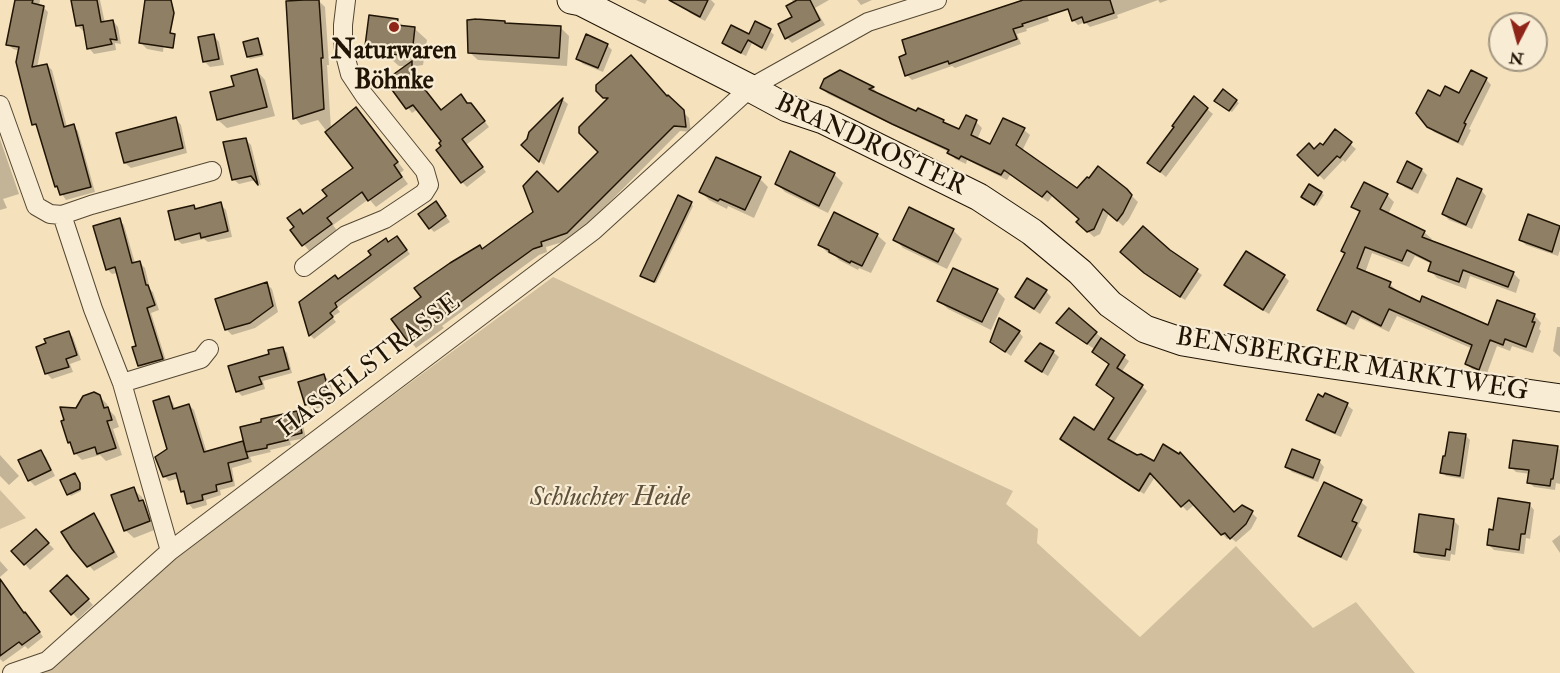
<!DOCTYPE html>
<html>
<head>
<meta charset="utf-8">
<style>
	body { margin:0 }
	#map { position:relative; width:1560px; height:673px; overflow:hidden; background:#f5e2bd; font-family:"IM FELL Double Pica",serif }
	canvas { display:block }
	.north { position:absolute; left:1488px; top:12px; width:60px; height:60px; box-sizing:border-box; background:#f8ecd4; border:2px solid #a29681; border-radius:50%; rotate:186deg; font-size:16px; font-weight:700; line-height:24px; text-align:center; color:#201405 }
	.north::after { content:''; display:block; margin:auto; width:21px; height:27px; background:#8f2418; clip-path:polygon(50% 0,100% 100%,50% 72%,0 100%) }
</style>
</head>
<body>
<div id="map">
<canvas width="1560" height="673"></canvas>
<div class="north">N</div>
</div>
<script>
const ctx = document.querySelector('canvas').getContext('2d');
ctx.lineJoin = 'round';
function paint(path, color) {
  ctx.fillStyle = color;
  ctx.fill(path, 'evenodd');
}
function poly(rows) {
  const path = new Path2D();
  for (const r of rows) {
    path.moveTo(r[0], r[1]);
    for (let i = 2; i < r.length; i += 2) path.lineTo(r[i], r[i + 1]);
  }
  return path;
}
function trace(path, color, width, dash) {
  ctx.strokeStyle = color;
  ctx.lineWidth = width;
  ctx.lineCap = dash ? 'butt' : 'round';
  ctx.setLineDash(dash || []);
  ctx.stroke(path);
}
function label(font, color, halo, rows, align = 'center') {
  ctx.font = font + ' "IM FELL Double Pica",serif';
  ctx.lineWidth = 4.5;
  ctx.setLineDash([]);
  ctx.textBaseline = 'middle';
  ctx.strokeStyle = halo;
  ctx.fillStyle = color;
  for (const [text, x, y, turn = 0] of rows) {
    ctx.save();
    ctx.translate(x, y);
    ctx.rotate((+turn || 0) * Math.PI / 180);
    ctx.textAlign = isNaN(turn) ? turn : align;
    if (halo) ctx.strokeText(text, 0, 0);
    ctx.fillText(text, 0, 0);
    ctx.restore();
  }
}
paint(poly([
	[553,277,1013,491,1006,504,1038,529,1037,543,1140,637,1236,546,1313,628,1356,602,1415,673,32,673,195,542],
	[0,490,26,518,0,529]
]), '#d1bf9e');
paint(poly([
	[16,0,40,0,39,6,43,7,48,12,37,68,47,65,52,70,67,127,73,126,78,131,95,192,66,200,56,186,39,129,34,124,20,51,13,49,8,44],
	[73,0,100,0,105,23,113,21,118,27,121,44,115,43,116,50,94,54,89,48,85,31,83,31,78,26],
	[146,0,168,0,163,52,147,49,140,42],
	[318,0,325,7,329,65,327,65,331,129,363,116,404,170,400,173,408,184,376,207,369,199,333,225,338,232,310,252,292,230,304,215,329,197,355,168,318,120,301,125,295,118],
	[636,0,647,0,645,4],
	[688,0,711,0,715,4,705,21,690,13,684,7],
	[792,0,829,0,815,8,825,25,792,43,787,38,794,18,794,4],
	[857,0,872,0,861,5],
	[1028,0,1040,0,1042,2,1049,21,1026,29,1027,31,1017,34,1021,44,955,68,952,66,912,80,907,75],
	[1069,0,1168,0,1160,3,1158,0,1117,15,1118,18,1090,27,1085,22,1078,25,1073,20],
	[397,20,404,27,415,29,427,40,423,65,416,66,416,79,441,112,468,104,476,110,489,127,466,145,486,172,467,187,462,182,443,146,443,142,418,109,412,113,387,81,407,66,399,66,391,59,378,57,366,45],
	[506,24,560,27,569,36,567,66,478,60,469,52],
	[770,31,774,35,766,51,752,43,746,56,728,47,724,43],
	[214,36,219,42,224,65,210,67,204,61],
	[258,39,260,42,264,56,250,59,248,57],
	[607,45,612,50,603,72,583,64,578,59],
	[257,71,265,80,275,116,227,128,218,120,236,87],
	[840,72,873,88,878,93,877,94,917,113,918,110,943,121,948,126,959,131,966,117,976,122,982,128,977,140,991,146,1024,130,1030,135,1022,151,1077,190,1126,190,1138,202,1129,219,1123,226,1109,213,1100,234,1094,237,1084,228,1081,219,1053,195,1048,202,1010,175,1007,180,967,160,966,164,955,159,949,152,828,94,822,88],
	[1486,79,1491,85,1469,129,1471,130,1463,146,1434,132,1428,126,1441,98,1460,95],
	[598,90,667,98,668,97,689,118,691,132,680,131,573,239,546,247,547,252,539,255,442,326,444,328,416,348,393,319,558,194,600,152,607,100],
	[563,100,568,104,544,165,524,145,531,133],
	[1236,101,1239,103,1232,112,1219,103],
	[1207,109,1213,114,1166,177,1155,168],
	[176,119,181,125,187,153,131,168,125,163],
	[1335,131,1356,149,1345,162,1343,160,1324,180,1299,155,1323,147],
	[0,139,19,194,3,199,7,208,0,210],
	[246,140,251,145,261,186,256,180,239,184,234,180],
	[1408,163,1422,170,1427,175,1418,194,1404,187,1399,181],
	[834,174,843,183,828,213,785,192,777,184],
	[760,179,768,187,754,218,728,206,727,209,709,200,701,192],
	[1481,190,1486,196,1472,229,1449,220,1443,214],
	[1321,193,1324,195,1317,206,1305,199],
	[1387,195,1394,202,1388,214,1424,232,1432,239,1430,241,1513,273,1520,280,1516,293,1470,276,1466,289,1437,278,1430,270,1432,264,1415,256,1409,267,1372,253,1365,273,1390,284,1397,291,1397,292,1421,304,1489,327,1534,315,1541,323,1539,329,1541,331,1533,353,1512,346,1510,351,1497,346,1486,376,1474,371,1467,364,1473,349,1397,316,1389,332,1360,318,1354,330,1326,316,1319,309,1346,254,1361,214,1353,206],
	[220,204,226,210,232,237,208,242,204,239,182,244,176,239,193,206,197,210],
	[691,204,693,206,656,283,644,278],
	[440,208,450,222,434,232,430,228],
	[1529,216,1560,228,1560,250,1558,256,1526,245,1520,239],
	[119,220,124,225,135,263,139,262,145,268,150,289,153,292,159,310,151,313,167,364,145,371,139,366,138,347,118,273,112,274,107,269],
	[953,230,962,239,947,269,903,248,895,239],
	[877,235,886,243,871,273,859,268,858,270,839,260,835,256,828,253,819,244],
	[401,242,410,254,337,308,340,312,332,317,336,322,314,339,310,335,339,280,389,244],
	[1169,251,1202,275,1185,300,1151,278,1127,257],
	[1284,276,1289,281,1269,314,1232,291,1226,285],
	[266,283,272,289,278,312,255,328,232,335,226,329],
	[997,291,1005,299,991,330,948,309,939,301],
	[1046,291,1051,297,1040,314,1022,302,1017,296],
	[1058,323,1096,333,1102,338,1101,339,1129,361,1121,373,1142,386,1147,391,1113,444,1235,514,1242,507,1252,513,1257,518,1251,529,1236,542,1230,537,1227,539,1195,504,1187,511,1155,477,1144,494,1066,444,1061,439,1094,432,1116,398,1111,365,1096,350,1063,329],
	[1557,327,1560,327,1560,357,1553,351],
	[68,332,73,337,81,360,70,364,73,372,52,379,47,374,38,348],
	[1019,332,1023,337,1011,356,997,346],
	[283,348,287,353,292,373,263,381,265,389,242,396,237,391,271,355],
	[1053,352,1059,357,1048,376,1032,366,1027,361],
	[324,376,330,381,336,403,312,410,307,405,300,383],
	[99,396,107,404,109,410,115,416,119,427,113,429,122,455,106,461,100,455,82,460,75,453,72,445,69,442,77,410],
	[168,398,173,403,175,409,189,405,194,410,207,453,243,443,247,447,296,412,301,417,306,438,290,441,291,445,270,450,271,452,250,457,252,462,232,468,235,486,220,490,221,495,206,500,207,505,193,509,189,504,186,495,182,491,179,478,169,481,164,476,169,450],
	[1347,405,1353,410,1341,437,1313,425,1308,419],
	[1450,434,1466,436,1470,440,1464,479,1446,476,1442,472,1446,458],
	[1557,448,1560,450,1560,484,1556,483,1555,490,1534,487,1529,482,1530,474,1516,472,1511,467],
	[41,452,46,457,55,476,35,486,29,480],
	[0,455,19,476,9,485,0,476],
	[1319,461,1324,467,1318,482,1292,472,1287,467],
	[77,478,81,487,81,491,71,496,69,494],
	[133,489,142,497,144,503,151,510,157,529,134,538,125,530],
	[1361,502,1367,507,1358,526,1362,530,1347,561,1305,541,1300,536],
	[1529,504,1534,510,1530,539,1526,538,1524,554,1494,550,1488,544,1494,531],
	[94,515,99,520,118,557,94,571,73,549],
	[1453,520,1459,526,1455,555,1451,554,1450,561,1421,557,1415,552],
	[36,531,54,549,30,570,14,551],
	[1560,535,1560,553,1552,541],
	[0,561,8,570,0,577],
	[0,580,25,614,30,618,43,637,28,649,25,646,3,662,0,659],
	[73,583,93,605,78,619,52,591]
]), '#0003');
const building = poly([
	[15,0,33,0,32,3,44,6,32,67,47,64,64,127,74,124,91,187,60,195,57,186,55,187,36,124,32,125,25,98,16,62,19,47,6,45,15,0],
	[71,0,97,0,101,22,113,20,117,40,110,39,112,44,87,49,83,25,76,26,71,0],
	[145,0,171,0,174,13,170,33,175,34,173,48,139,43,145,0],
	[304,0,319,0,323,58,321,58,324,109,293,119,286,1,304,0],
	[669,0,708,0,700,17,669,0],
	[797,0,810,0,820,20,785,39,778,24,792,17,786,6,797,0],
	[1023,0,1110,0,1114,13,1084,23,1082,17,1072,21,1068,9,1022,24,1023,26,1013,29,1017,39,949,64,948,61,905,76,899,57,906,54,902,40,1023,0],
	[369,15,398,19,397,25,415,27,412,54,386,55,387,48,365,46,369,15],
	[476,19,505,21,505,23,561,26,559,58,468,53,467,20,476,19],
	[755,21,771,29,762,48,748,40,741,53,722,43,731,25,749,34,755,21],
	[214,34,219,59,203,62,198,37,214,34],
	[586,34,608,44,598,68,576,59,586,34],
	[258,38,262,54,247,57,243,42,258,38],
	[631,55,667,96,668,95,684,110,686,127,674,126,567,233,541,242,542,246,533,249,497,275,438,319,439,321,409,343,391,319,421,297,414,288,450,263,480,245,482,249,533,212,523,186,537,171,558,192,598,152,579,133,579,127,608,98,603,98,596,91,596,85,631,55],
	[412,61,412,73,441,110,461,94,467,103,471,103,485,121,462,139,483,167,461,183,436,150,441,146,439,143,441,141,413,105,406,109,387,83,388,82,387,79,412,61],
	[257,69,267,107,217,120,210,92,234,86,231,76,257,69],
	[840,70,874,87,869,89,916,111,918,108,944,120,943,122,959,129,966,115,977,120,971,135,990,144,1003,118,1025,128,1016,145,1077,188,1087,177,1089,178,1098,166,1127,189,1132,195,1123,213,1117,221,1103,209,1094,229,1087,232,1076,222,1079,219,1047,191,1042,197,1004,170,1001,175,961,156,959,159,947,153,949,150,892,124,820,88,824,79,840,70],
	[1471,70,1487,78,1464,123,1466,124,1458,142,1427,127,1416,113,1428,90,1440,96,1445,86,1459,93,1471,70],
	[1223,89,1237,100,1229,111,1214,101,1223,89],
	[1194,96,1208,108,1160,172,1147,163,1174,127,1172,126,1194,96],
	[563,98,539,162,521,145,527,139,529,132,563,98],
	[356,107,398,162,394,165,402,177,368,201,362,192,327,218,332,224,302,246,290,230,294,227,287,218,300,209,303,214,327,196,322,190,353,168,325,132,356,107],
	[176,117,183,148,124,163,116,133,176,117],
	[1335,129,1352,142,1340,158,1337,156,1318,176,1297,155,1309,143,1314,149,1320,143,1323,145,1335,129],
	[246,138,258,185,251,176,232,180,223,142,246,138],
	[790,151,835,173,819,206,775,184,790,151],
	[716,157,761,177,745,210,720,199,718,201,699,192,716,157],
	[1407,161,1422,169,1412,189,1397,182,1407,161],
	[1457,178,1482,189,1466,225,1442,214,1457,178],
	[1364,182,1388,194,1380,209,1425,231,1422,237,1514,272,1508,287,1463,270,1459,282,1428,271,1431,262,1407,250,1402,261,1365,247,1357,268,1391,282,1389,287,1420,302,1422,296,1488,325,1497,300,1535,314,1532,322,1535,322,1526,347,1505,339,1503,345,1490,340,1479,370,1465,364,1472,345,1389,309,1381,326,1352,311,1346,324,1317,310,1345,253,1341,251,1360,211,1351,207,1364,182],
	[1309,184,1322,192,1314,205,1301,197,1309,184],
	[678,195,692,202,654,282,640,276,678,195],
	[436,201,446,216,429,229,418,214,436,201],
	[221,202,228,231,201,238,200,233,175,240,168,211,194,205,195,209,221,202],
	[909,207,954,229,938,262,893,240,909,207],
	[834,212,878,234,862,266,851,261,850,263,829,252,829,250,818,245,834,212],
	[1528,214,1560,226,1552,252,1519,240,1528,214],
	[120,218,132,263,140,261,146,285,148,285,155,305,147,308,163,359,138,366,132,347,136,346,115,267,106,270,93,226,120,218],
	[1143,226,1170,250,1198,269,1180,297,1144,273,1120,252,1143,226],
	[397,236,407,250,335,303,337,307,330,313,333,317,309,336,299,302,335,275,338,279,371,255,368,251,386,238,388,242,397,236],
	[1246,251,1285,275,1263,310,1224,285,1246,251],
	[953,268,998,289,982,322,937,301,953,268],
	[1027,278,1047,290,1034,309,1015,297,1027,278],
	[267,282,273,306,250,323,225,330,215,299,267,282],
	[1069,308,1097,332,1087,344,1056,323,1069,308],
	[999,318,1020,331,1005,352,990,342,999,318],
	[69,331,77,355,66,359,69,367,45,374,36,347,46,343,44,339,69,331],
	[1101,338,1125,355,1117,368,1143,385,1108,439,1137,455,1141,454,1154,461,1163,444,1179,454,1180,452,1234,512,1242,505,1253,511,1246,524,1230,539,1225,533,1221,535,1189,500,1181,507,1150,473,1139,491,1060,439,1074,417,1094,430,1114,398,1096,385,1109,364,1092,352,1101,338],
	[1040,343,1054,351,1042,372,1025,361,1040,343],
	[283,347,289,369,259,377,262,384,236,392,228,366,269,354,268,350,283,347],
	[324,374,331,398,305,405,298,382,324,374],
	[94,392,100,395,104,408,108,407,112,420,107,421,116,448,97,454,95,447,74,454,70,442,68,443,61,421,64,420,60,407,76,408,83,396,94,392],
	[1325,393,1348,403,1335,433,1306,420,1318,394,1323,397,1325,393],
	[169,396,173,409,189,404,204,452,243,441,248,458,228,463,232,481,216,485,217,491,202,495,203,500,187,504,184,491,181,492,176,473,163,477,155,457,167,449,153,401,169,396],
	[297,411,302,433,287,437,288,440,267,445,267,448,246,452,240,427,261,422,261,419,297,411],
	[1449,432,1466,434,1460,476,1440,473,1443,456,1445,456,1449,432],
	[1513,440,1558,446,1553,479,1551,479,1550,486,1527,483,1529,470,1509,468,1513,440],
	[1292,449,1320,460,1313,478,1285,467,1292,449],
	[41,450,51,470,28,481,18,460,41,450],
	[75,473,80,483,80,489,67,495,60,480,75,473],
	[1324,482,1362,500,1352,521,1357,523,1341,557,1298,536,1324,482],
	[134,487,139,501,143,500,150,521,124,531,111,495,134,487],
	[1498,498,1530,503,1525,534,1521,534,1519,550,1487,545,1489,529,1493,530,1498,498],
	[94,513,114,552,87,567,72,549,61,532,94,513],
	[1419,514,1454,519,1450,550,1446,549,1445,556,1414,552,1419,514],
	[36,529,49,543,24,565,11,551,36,529],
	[67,575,89,599,71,615,50,591,67,575],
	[0,579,24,613,25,612,40,632,22,645,19,642,0,656,0,579]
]);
paint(building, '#8f7f65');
trace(building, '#201405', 1.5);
const street = poly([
	[0,105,36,206,50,214,62,215,93,309,122,383,170,551],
	[62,215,91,205,212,171],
	[304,267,346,235,385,219,424,193,429,185,425,171,364,95,350,74,343,47,343,25,346,0],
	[122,383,201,359,209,349],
	[12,673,47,661,170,551,593,231,750,88,868,22,937,0]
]);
const secondary = poly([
	[571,0,581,2,750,88,787,108,823,120,979,197,1032,232,1080,272,1110,304,1145,329,1183,342,1242,352,1560,398]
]);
trace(street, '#554833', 20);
trace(secondary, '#201405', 29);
trace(street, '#f8ecd4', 18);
trace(secondary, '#f8ecd4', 27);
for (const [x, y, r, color] of [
	[394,27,6,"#8f2418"]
]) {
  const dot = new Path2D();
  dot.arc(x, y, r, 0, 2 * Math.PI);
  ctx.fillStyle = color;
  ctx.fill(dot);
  trace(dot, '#f8ecd4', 2);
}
label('bold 26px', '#201405', '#f8ecd4', [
	["Naturwaren",394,52],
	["Böhnke",394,82]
]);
label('26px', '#201405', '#f8ecd4', [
	["BRANDROSTER",870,146,25],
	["BENSBERGER MARKTWEG",1352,366,9],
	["HASSELSTRASSE",370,367,-37]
]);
label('italic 26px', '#5e503b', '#f8ecd4', [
	["Schluchter Heide",610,499]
]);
</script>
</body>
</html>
